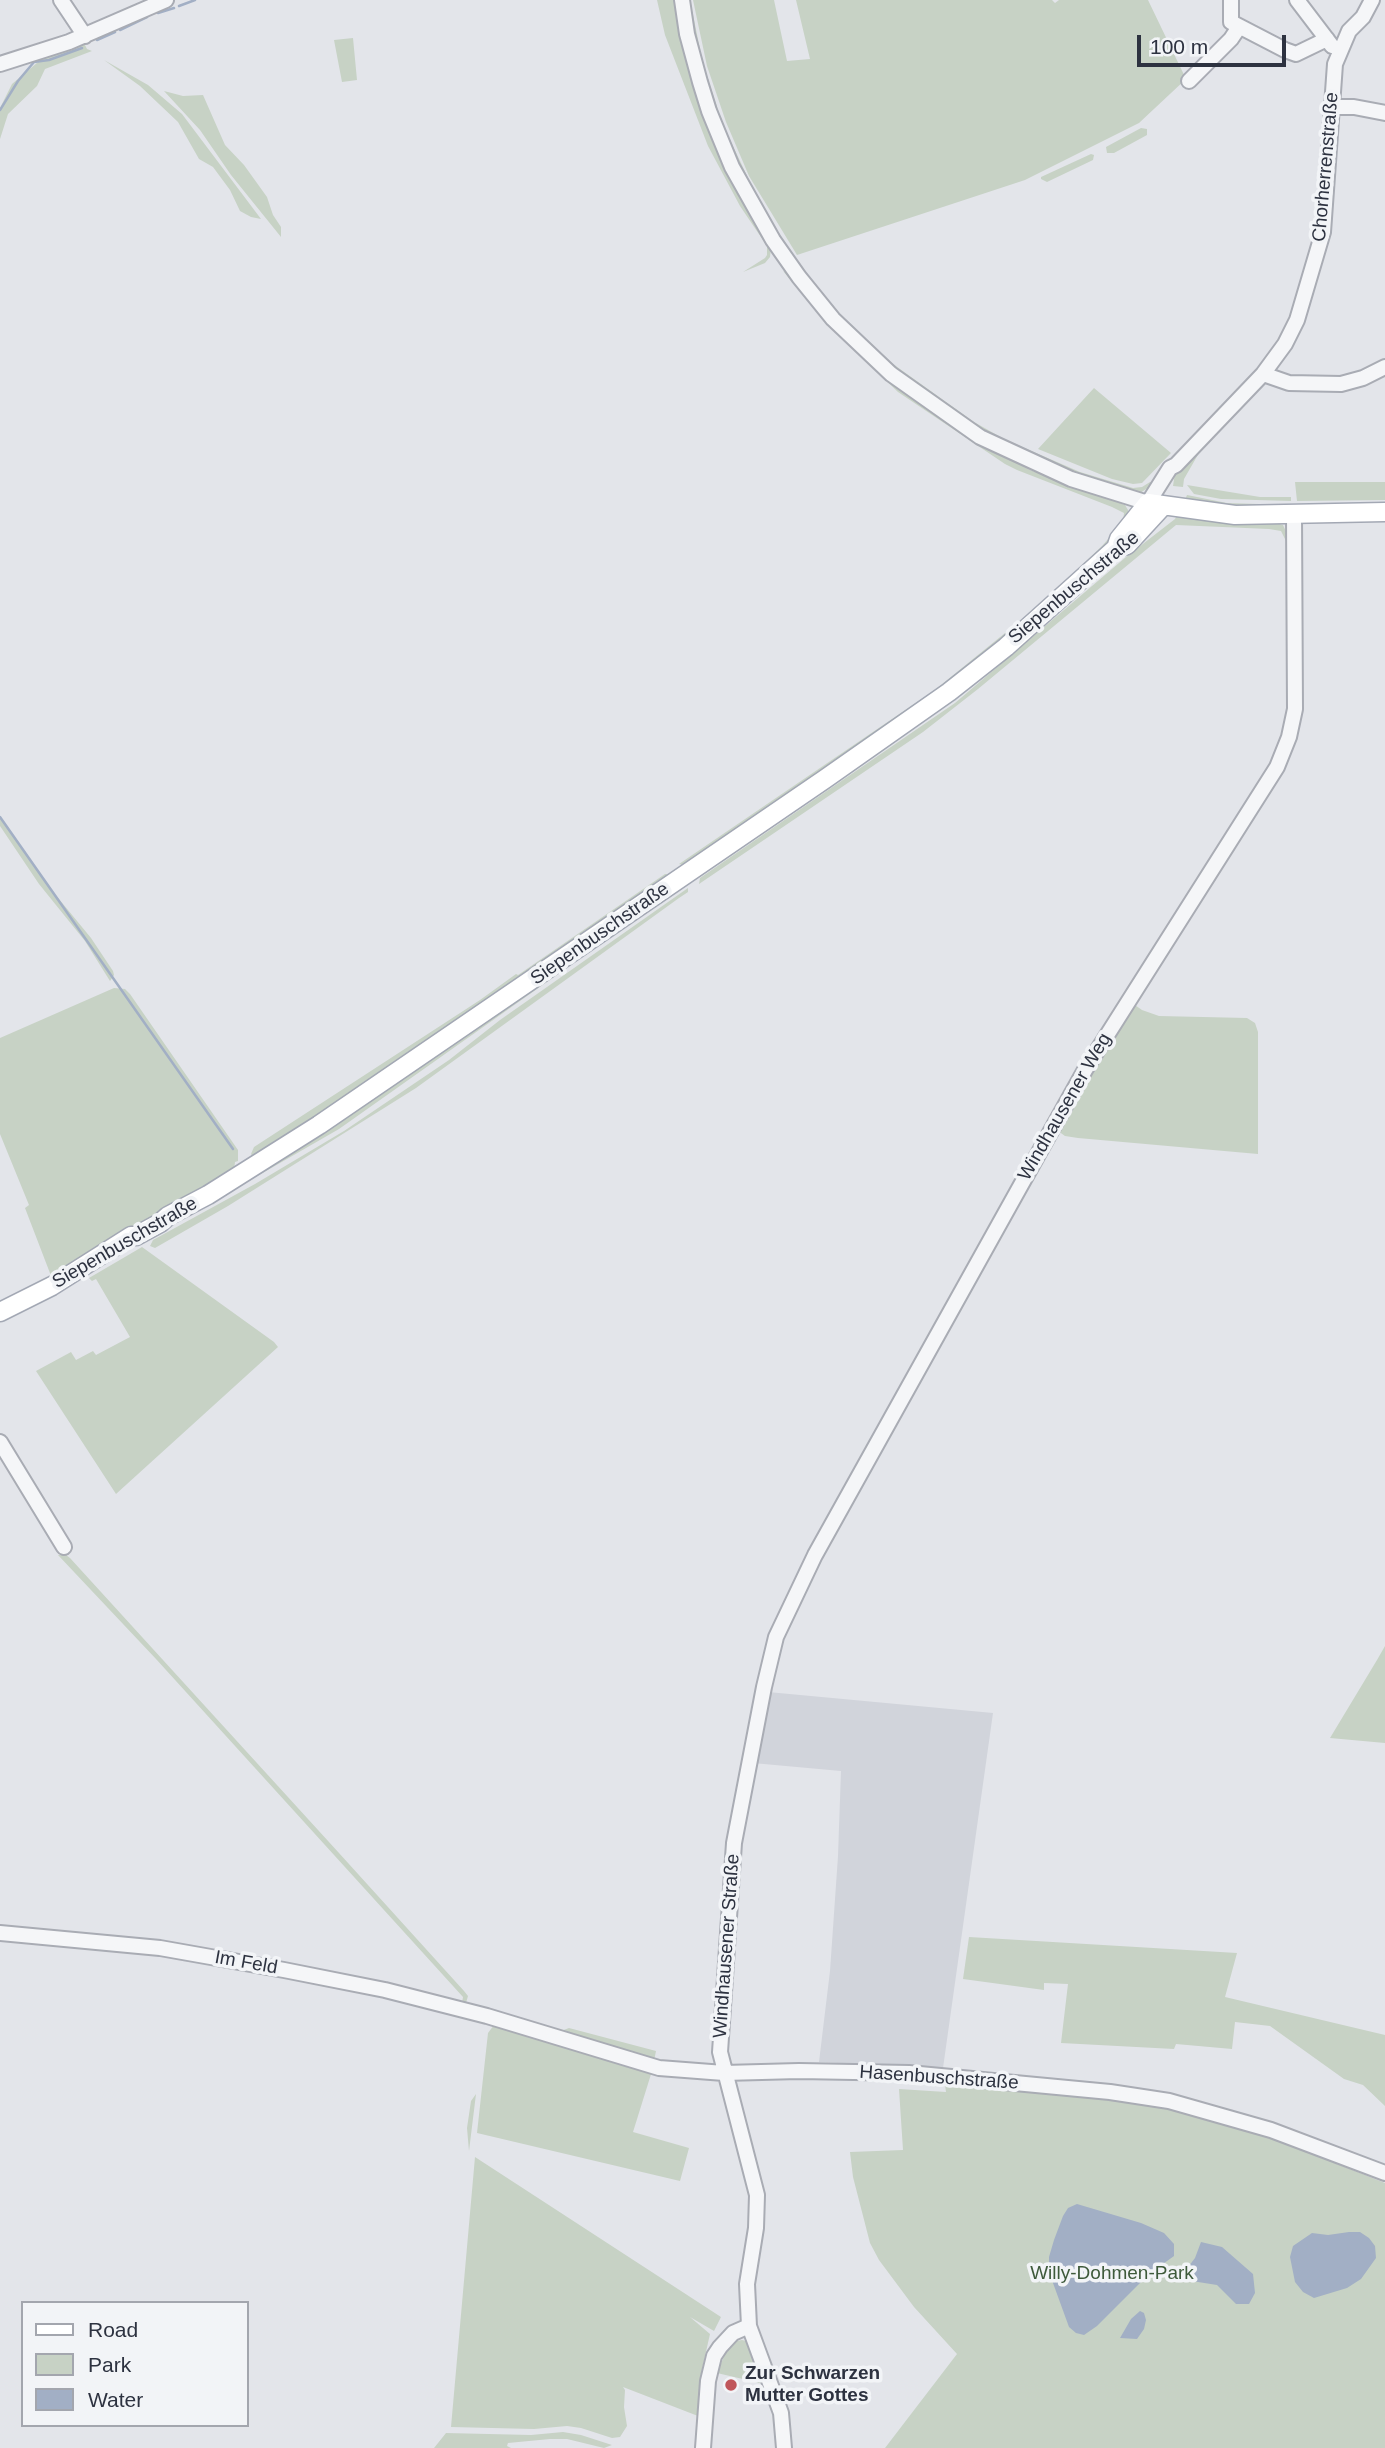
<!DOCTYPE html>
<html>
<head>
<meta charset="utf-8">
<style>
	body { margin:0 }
	#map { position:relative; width:1385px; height:2448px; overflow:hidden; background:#e3e5ea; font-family:Arial,sans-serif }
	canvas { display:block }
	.legend { position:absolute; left:21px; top:2301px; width:228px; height:126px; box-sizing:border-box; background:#f2f4f7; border:2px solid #a3a6ae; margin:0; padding:9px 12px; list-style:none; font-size:21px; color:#2d3240 }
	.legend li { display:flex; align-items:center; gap:14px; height:35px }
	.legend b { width:35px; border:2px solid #a3a6ae }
	.scale { position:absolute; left:1137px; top:35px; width:149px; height:32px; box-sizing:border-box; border:4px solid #2d3240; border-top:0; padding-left:9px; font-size:21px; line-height:24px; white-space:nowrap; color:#2d3240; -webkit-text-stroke:5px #f2f4f7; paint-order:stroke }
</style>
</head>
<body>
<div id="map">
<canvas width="1385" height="2448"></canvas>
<ul class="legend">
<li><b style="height:9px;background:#fff"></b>Road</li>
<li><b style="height:19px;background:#c7d2c5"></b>Park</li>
<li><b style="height:19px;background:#a2afc5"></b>Water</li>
</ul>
<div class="scale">100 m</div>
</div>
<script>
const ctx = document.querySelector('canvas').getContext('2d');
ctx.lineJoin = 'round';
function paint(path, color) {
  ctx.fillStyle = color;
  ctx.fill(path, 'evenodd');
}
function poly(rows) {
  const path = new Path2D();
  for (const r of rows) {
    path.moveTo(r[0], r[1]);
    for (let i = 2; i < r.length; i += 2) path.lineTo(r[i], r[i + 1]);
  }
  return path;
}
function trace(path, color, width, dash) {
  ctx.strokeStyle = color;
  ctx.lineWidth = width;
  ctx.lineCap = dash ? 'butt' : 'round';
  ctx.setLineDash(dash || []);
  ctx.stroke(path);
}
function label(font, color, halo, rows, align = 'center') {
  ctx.font = font + ' Arial,sans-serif';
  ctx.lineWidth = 7;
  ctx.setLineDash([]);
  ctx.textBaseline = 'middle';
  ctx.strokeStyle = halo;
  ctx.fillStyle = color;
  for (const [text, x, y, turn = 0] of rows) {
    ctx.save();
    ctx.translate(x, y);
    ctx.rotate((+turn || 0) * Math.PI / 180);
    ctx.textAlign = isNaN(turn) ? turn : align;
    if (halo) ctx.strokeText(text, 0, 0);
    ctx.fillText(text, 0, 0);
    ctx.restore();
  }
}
paint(poly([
	[768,1692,993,1713,943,2068,819,2062,830,1971,838,1856,841,1771,753,1763]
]), '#d1d4db');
paint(poly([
	[657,0,677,0,683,33,771,248,770,257,765,263,743,272,765,258,767,255,767,246,740,206,708,146,665,35],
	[687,0,690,0,703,64,723,125,758,199,793,256,789,255,729,148,701,68],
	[693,0,774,0,787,61,810,59,796,0,1052,0,1055,3,1059,0,1148,0,1186,79,1139,123,1025,180,797,255,749,176,726,122,707,66],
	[353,38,357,80,342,82,334,40],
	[84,43,87,49,92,51,45,69,37,86,8,114,0,139,0,108,12,84,44,57],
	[104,60,148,85,182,114,261,219,251,217,240,211,230,190,213,167,199,159,178,122,140,86],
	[164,91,183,96,203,95,225,145,244,165,267,197,273,215,281,227,281,237,231,175,200,130],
	[1141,128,1147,129,1147,135,1114,153,1107,153,1106,147],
	[1091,154,1094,155,1093,160,1047,182,1041,179,1041,177],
	[800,266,841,315,893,364,974,422,1004,439,1080,472,1133,488,1142,487,1150,482,1154,484,1140,493,1077,475,986,433,885,361,825,301,800,270],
	[783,271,794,278,813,303,981,444,1030,470,1125,505,1128,510,1128,518,1123,528,1097,557,952,684,687,865,683,865,679,864,936,689,1042,603,1102,546,1123,522,1124,513,1112,507,1017,470,1005,464,898,392,827,324],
	[1094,388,1171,453,1142,483,1133,484,1112,479,1038,449],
	[1203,446,1184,479,1183,487,1173,486,1175,473],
	[1295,482,1385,482,1385,500,1297,501],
	[1187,485,1260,497,1291,497,1291,501,1221,499,1194,494],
	[1187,495,1227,503,1290,505,1289,509,1241,508,1185,500],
	[1177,515,1214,520,1276,523,1283,525,1289,538,1287,543,1281,531,1269,529,1176,525,978,689,923,732,699,884,700,878,955,703,1126,557,1175,519],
	[0,817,54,893,91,938,113,971,114,975,110,981,85,941,39,884,0,826],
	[665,874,667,874,664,880,466,1019,253,1158,251,1154,254,1147,480,1000,516,974,518,975],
	[684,885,339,1129,148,1239],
	[688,888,688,892,679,898,416,1088,228,1206,155,1248,150,1246,153,1240,255,1184,344,1131,449,1060,500,1020],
	[114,988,125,989,130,994,238,1150,238,1161,235,1162,234,1170,53,1281,25,1208,29,1205,0,1134,0,1038],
	[1132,1003,1142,1010,1159,1016,1247,1018,1255,1023,1258,1032,1258,1154,1078,1138,1065,1136,1058,1131,1060,1121],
	[142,1247,274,1342,278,1347,116,1494,36,1371,71,1352,76,1360,93,1351,96,1355,130,1337,96,1279,92,1281,89,1278],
	[58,1555,66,1555,70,1558,339,1853,464,1991,468,1996,466,2003,462,2003,463,1997,156,1659],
	[1385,1646,1385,1743,1330,1738,1377,1660],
	[969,1937,1237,1953,1225,1997,1385,2035,1385,2106,1363,2085,1344,2079,1270,2026,1235,2022,1232,2049,1176,2044,1174,2049,1061,2043,1068,1984,1044,1983,1044,1990,963,1979],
	[494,2025,652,2071,633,2132,689,2148,680,2181,477,2133,488,2033],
	[569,2028,656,2051,654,2061,561,2031],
	[945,2085,1143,2102,1252,2130,1385,2183,1385,2448,885,2448,957,2354,914,2307,879,2260,870,2243,853,2177,850,2152,903,2150,899,2089,946,2092],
	[476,2094,469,2151,467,2128,471,2101],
	[475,2157,721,2317,714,2331,690,2317,710,2334,700,2378,698,2416,623,2387,625,2390,624,2407,627,2426,620,2437,612,2438,581,2428,567,2426,534,2429,451,2427],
	[742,2340,746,2341,764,2384,717,2373,725,2354,737,2341],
	[563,2432,581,2435,612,2445,604,2448,567,2439,550,2439,508,2443,507,2446,511,2448,434,2448,446,2433,531,2435]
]), '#c7d2c5');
paint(poly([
	[1077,2204,1141,2223,1164,2233,1174,2244,1174,2256,1149,2274,1097,2326,1084,2335,1076,2333,1069,2327,1049,2272,1049,2257,1054,2240,1063,2216,1068,2208],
	[1349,2232,1360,2232,1369,2238,1375,2246,1376,2258,1361,2279,1347,2288,1314,2298,1303,2292,1295,2282,1290,2257,1293,2246,1312,2233,1328,2235],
	[1201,2242,1222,2247,1253,2274,1255,2293,1249,2304,1236,2304,1217,2285,1179,2279,1195,2258],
	[1140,2311,1144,2313,1146,2320,1144,2329,1137,2339,1120,2338,1131,2319]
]), '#a2afc5');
trace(poly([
	[179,6,195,0],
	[158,13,174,8],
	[120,30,147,17],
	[97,40,115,32],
	[0,110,18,81,34,62,49,60,82,48],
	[0,817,233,1149]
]), '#a2afc5', 2.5);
const minor = poly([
	[61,0,85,36],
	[682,0,687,34,700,82,709,111,732,167,773,240,799,277,833,319,891,374,980,437,1071,479,1148,503,1170,468,1176,465,1263,374,1285,344,1297,320,1323,232,1335,64,1349,31,1363,17,1372,0],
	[1231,0,1231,22,1285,50,1296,54,1327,39],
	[1297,0,1332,46],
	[0,64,69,42,166,0],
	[1189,81,1231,39,1239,27],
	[1332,107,1354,107,1385,113],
	[1263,374,1289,383,1341,384,1363,378,1385,367],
	[0,1442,64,1547],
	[0,1933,160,1948,284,1970,385,1990,487,2016,659,2068,724,2073,799,2071,909,2073,1110,2092,1169,2101,1271,2130,1385,2173],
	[703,2448,708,2381,714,2356,720,2347,733,2333,749,2326],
	[784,2448,781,2413,749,2326,747,2284,756,2228,757,2195,720,2052,734,1843,764,1687,776,1637,815,1555,1085,1070,1277,767,1289,737,1295,709,1294,516]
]);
const major = poly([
	[1117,545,1119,539,1148,503,1235,515,1385,512],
	[0,1312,52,1286,131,1236,136,1236,160,1223,168,1216,208,1195,319,1125,825,779,949,692,1006,647,1116,548,1127,545,1163,506]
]);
trace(minor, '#a9acb4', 18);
trace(major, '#a3a8b4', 21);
trace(minor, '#f5f6f8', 14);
trace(major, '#fff', 18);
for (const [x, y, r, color] of [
	[731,2385,7,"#c0565b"]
]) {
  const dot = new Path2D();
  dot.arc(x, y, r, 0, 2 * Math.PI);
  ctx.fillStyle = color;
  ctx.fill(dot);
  trace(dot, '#f2f4f7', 2.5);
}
label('19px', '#2d3240', '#f2f4f7', [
	["Chorherrenstraße",1326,167,-85],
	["Siepenbuschstraße",1074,588,-40],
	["Siepenbuschstraße",600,934,-35],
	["Windhausener Weg",1065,1107,-60],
	["Siepenbuschstraße",125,1243,-30],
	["Windhausener Straße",727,1946,-86],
	["Im Feld",246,1963,10],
	["Hasenbuschstraße",939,2078,4]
]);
label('19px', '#3e5a3b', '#f2f4f7', [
	["Willy-Dohmen-Park",1112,2274]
]);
label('bold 19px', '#2d3240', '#f2f4f7', [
	["Zur Schwarzen",745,2374],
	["Mutter Gottes",745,2396]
], 'left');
</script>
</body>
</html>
